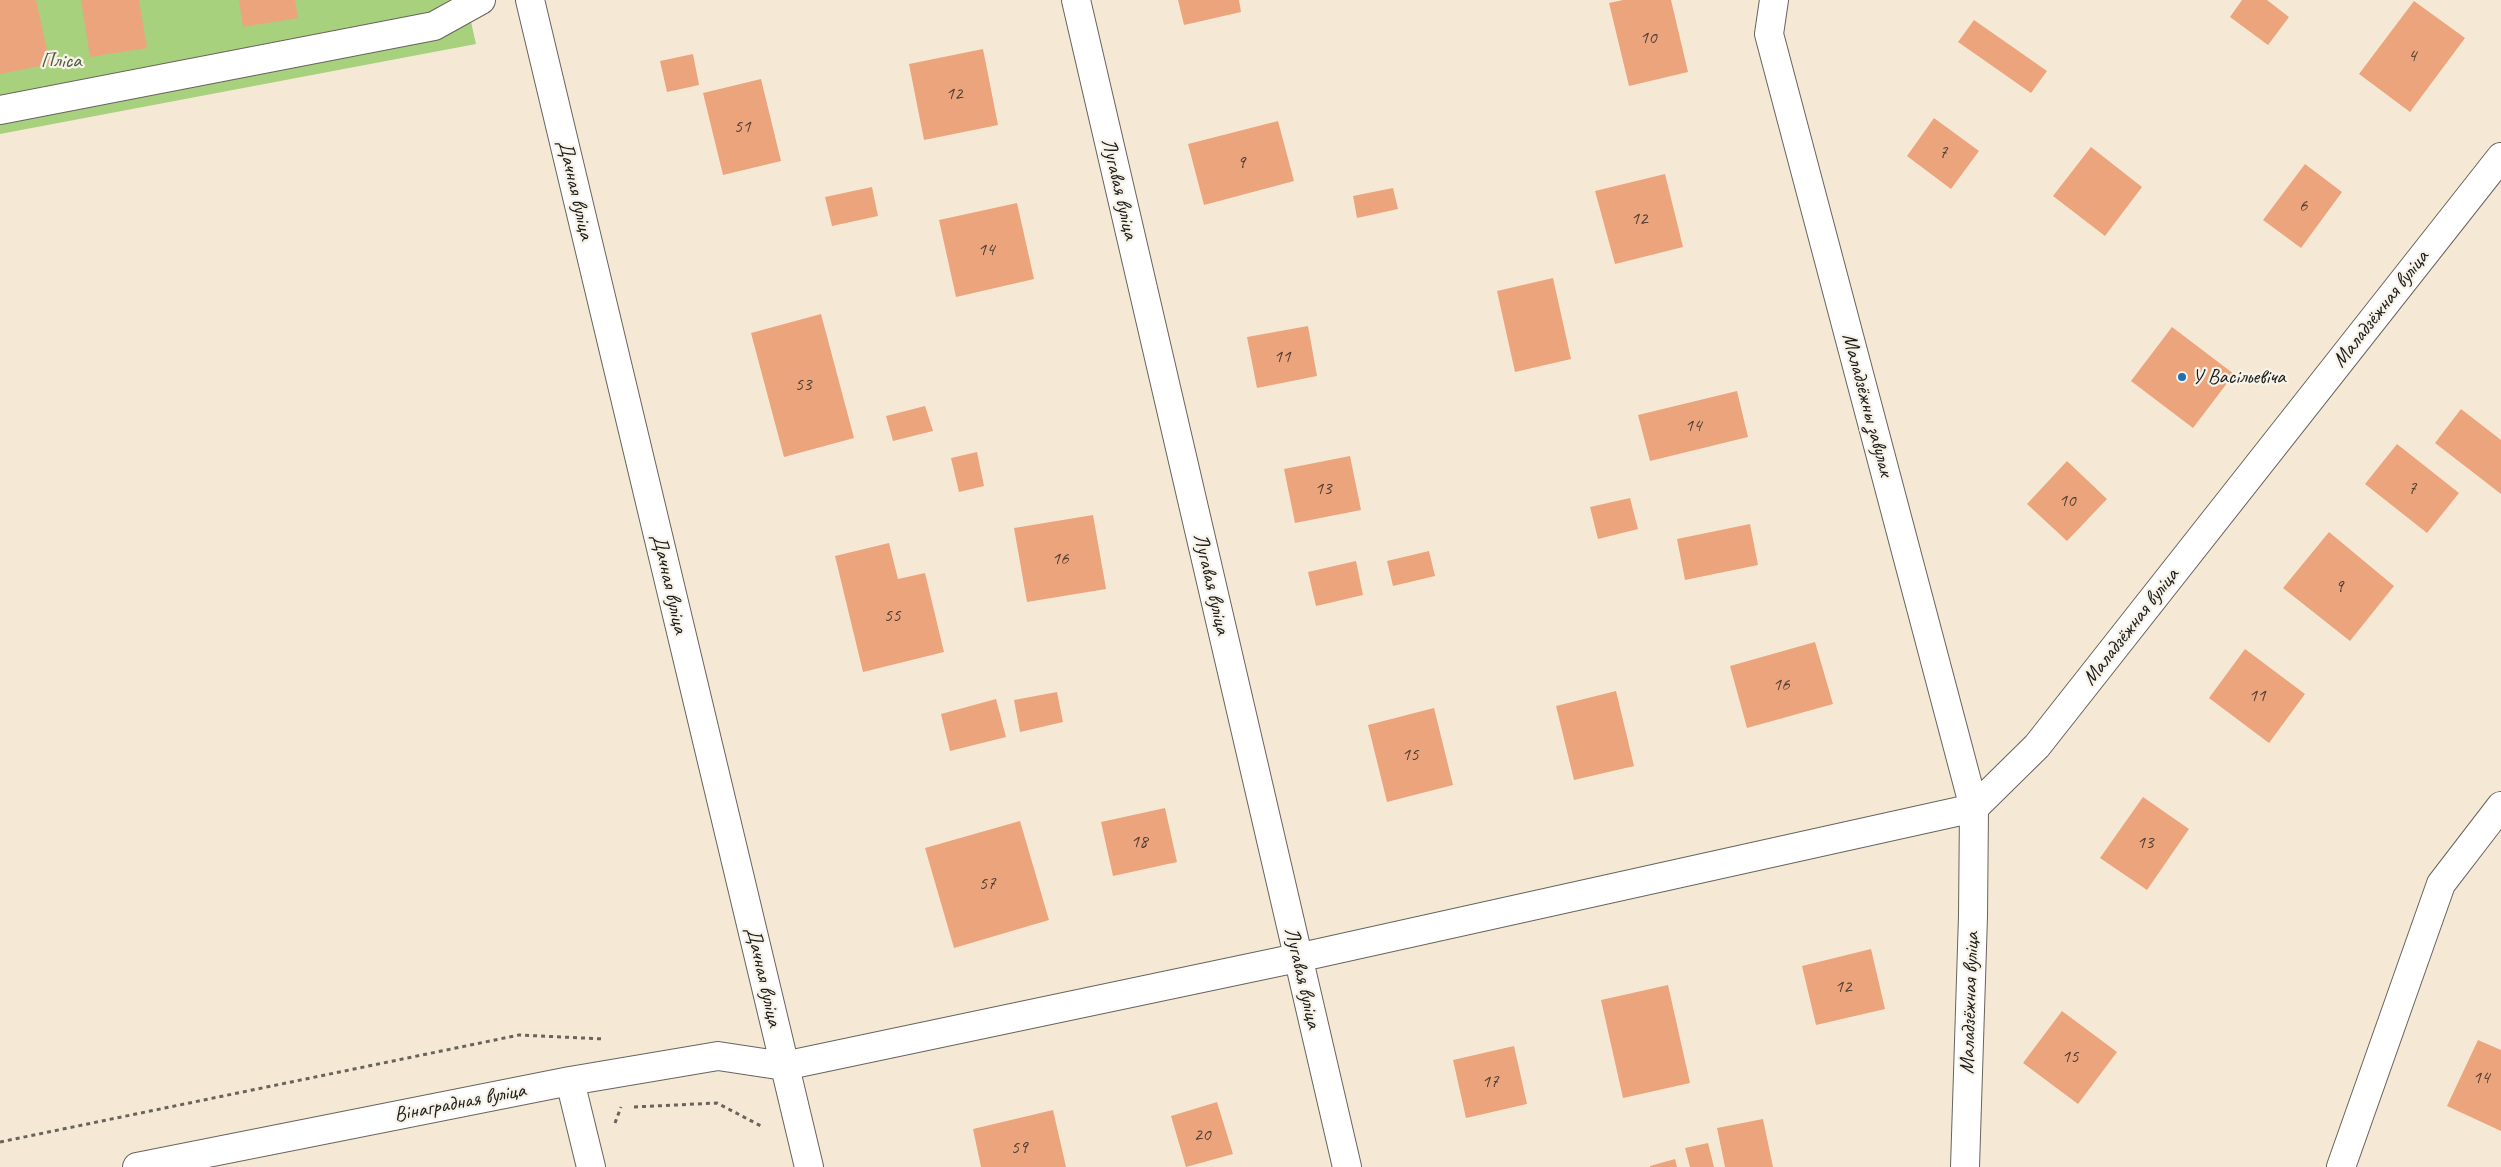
<!DOCTYPE html>
<html>
<head>
<meta charset="utf-8">
<style>
	body { margin:0 }
	canvas { display:block; background:#f5e9d5 }
</style>
</head>
<body>
<canvas width="2501" height="1167"></canvas>
<script>
const ctx = document.querySelector('canvas').getContext('2d');
ctx.lineJoin = 'round';
function paint(path, color) {
  ctx.fillStyle = color;
  ctx.fill(path, 'evenodd');
}
function poly(rows) {
  const path = new Path2D();
  for (const r of rows) {
    path.moveTo(r[0], r[1]);
    for (let i = 2; i < r.length; i += 2) path.lineTo(r[i], r[i + 1]);
  }
  return path;
}
function trace(path, color, width, dash) {
  ctx.strokeStyle = color;
  ctx.lineWidth = width;
  ctx.lineCap = dash ? 'butt' : 'round';
  ctx.setLineDash(dash || []);
  ctx.stroke(path);
}
function label(font, color, halo, rows, align = 'center') {
  ctx.font = font + ' Caveat,sans-serif';
  ctx.lineWidth = 4.5;
  ctx.setLineDash([]);
  ctx.textBaseline = 'middle';
  ctx.strokeStyle = halo;
  ctx.fillStyle = color;
  for (const [text, x, y, turn = 0] of rows) {
    ctx.save();
    ctx.translate(x, y);
    ctx.rotate((+turn || 0) * Math.PI / 180);
    ctx.textAlign = isNaN(turn) ? turn : align;
    if (halo) ctx.strokeText(text, 0, 0);
    ctx.fillText(text, 0, 0);
    ctx.restore();
  }
}
paint(poly([
	[0,0,466,0,476,44,0,134]
]), '#a7d17d');
paint(poly([
	[0,0,36,0,50,64,0,74],
	[81,0,139,0,147,48,90,57],
	[239,0,295,0,298,18,243,27],
	[1178,0,1239,0,1241,12,1184,25],
	[1623,0,1671,0,1688,72,1629,86,1609,3],
	[2242,0,2267,0,2289,17,2268,45,2230,17],
	[2414,1,2465,38,2410,112,2359,74],
	[1974,20,2047,71,2031,93,1958,42],
	[983,49,998,125,924,140,909,64],
	[693,54,699,85,667,92,660,61],
	[761,79,781,161,723,175,703,93],
	[1934,118,1979,151,1951,189,1907,156],
	[1278,121,1294,181,1204,205,1188,144],
	[2091,147,2142,187,2105,236,2053,196],
	[2305,164,2342,192,2301,248,2263,220],
	[1665,174,1683,247,1615,264,1595,191],
	[872,187,878,216,832,226,825,197],
	[1393,188,1398,209,1357,218,1353,196],
	[1017,203,1034,279,956,297,939,220],
	[1553,278,1571,359,1515,372,1497,291],
	[821,314,854,438,784,457,751,333],
	[1308,326,1317,376,1257,388,1247,337],
	[2172,327,2234,374,2193,428,2131,381],
	[1737,391,1748,437,1650,461,1638,415],
	[925,406,933,431,893,441,886,416],
	[2461,409,2501,440,2501,494,2435,443],
	[2397,444,2459,493,2427,533,2365,484],
	[977,452,984,486,959,492,951,458],
	[1350,456,1361,510,1295,523,1284,469],
	[2067,461,2107,499,2067,541,2027,504],
	[1630,498,1638,529,1598,539,1590,507],
	[1093,515,1106,589,1027,602,1014,528],
	[1750,524,1758,565,1685,580,1677,539],
	[2329,532,2394,586,2350,641,2283,588],
	[889,543,898,579,925,573,944,652,863,672,835,556],
	[1429,551,1435,576,1393,586,1387,561],
	[1356,561,1363,595,1316,606,1308,572],
	[1815,642,1833,704,1747,728,1730,666],
	[2245,649,2305,694,2269,743,2209,698],
	[1616,691,1634,766,1574,780,1556,706],
	[1057,692,1063,722,1020,732,1014,700],
	[996,699,1006,737,950,751,941,714],
	[1434,708,1453,785,1387,802,1368,725],
	[2143,797,2189,829,2147,890,2100,858],
	[1165,808,1177,862,1113,876,1101,822],
	[1020,821,1049,920,954,948,925,848],
	[1871,949,1885,1009,1816,1025,1802,966],
	[1668,985,1690,1083,1623,1098,1601,1000],
	[2062,1011,2117,1052,2078,1104,2023,1063],
	[2478,1040,2501,1050,2501,1131,2447,1106],
	[1514,1046,1527,1104,1466,1118,1453,1060],
	[1217,1102,1233,1154,1186,1167,1171,1116],
	[1053,1110,1066,1167,981,1167,973,1129],
	[1763,1119,1773,1167,1725,1167,1717,1128],
	[1708,1143,1714,1167,1690,1167,1685,1148],
	[1675,1159,1677,1167,1650,1167,1650,1166]
]), '#eca47d');
const minor = poly([
	[530,0,809,1167],
	[1076,0,1347,1167],
	[0,110,434,26,481,0],
	[570,1081,591,1167],
	[137,1167,570,1081,718,1056,784,1066,1297,958,1974,808,1769,34,1774,0],
	[1965,1167,1973,916,1974,808,2037,746,2501,157],
	[2341,1167,2441,884,2501,806]
]);
trace(minor, '#68645d', 30);
trace(poly([
	[634,1107,717,1103,761,1126,764,1125],
	[615,1123,621,1107],
	[0,1142,519,1035,604,1039]
]), '#68645d', 3, [4, 4]);
trace(minor, '#fff', 28);
for (const [x, y, r, color] of [
	[2182,377,5,"#1f6fb2"]
]) {
  const dot = new Path2D();
  dot.arc(x, y, r, 0, 2 * Math.PI);
  ctx.fillStyle = color;
  ctx.fill(dot);
  trace(dot, '#f7f3e8', 2);
}
label('19px', '#503e34', null, [
	["10",1648,38],
	["4",2412,56],
	["12",954,94],
	["51",742,127],
	["7",1943,153],
	["9",1241,163],
	["6",2303,206],
	["12",1639,219],
	["14",986,250],
	["11",1282,357],
	["53",803,385],
	["14",1693,426],
	["13",1323,489],
	["7",2412,489],
	["10",2067,501],
	["16",1060,559],
	["9",2339,587],
	["55",892,616],
	["16",1781,685],
	["11",2257,696],
	["15",1410,755],
	["18",1139,842],
	["13",2145,843],
	["57",987,884],
	["12",1843,987],
	["15",2070,1057],
	["14",2481,1078],
	["17",1490,1082],
	["20",1202,1135],
	["59",1019,1148]
]);
label('21px', '#4d5b3e', '#f7f3e8', [
	["Пліса",61,61]
]);
label('21px', '#1c1c1c', '#f7f3e8', [
	["Лугавая вуліца",1119,189,77],
	["Дачная вуліца",575,190,77],
	["Маладзёжная вуліца",2381,309,-52],
	["Маладзёжны завулак",1867,405,75],
	["Дачная вуліца",669,584,77],
	["Лугавая вуліца",1211,584,77],
	["Маладзёжная вуліца",2131,627,-52],
	["Дачная вуліца",763,977,77],
	["Лугавая вуліца",1302,978,77],
	["Маладзёжная вуліца",1970,1003,-88],
	["Вінаградная вуліца",460,1103,-11]
]);
label('21px', '#1c1c1c', '#f7f3e8', [
	["У Васільевіча",2192,377]
], 'left');
</script>
</body>
</html>
